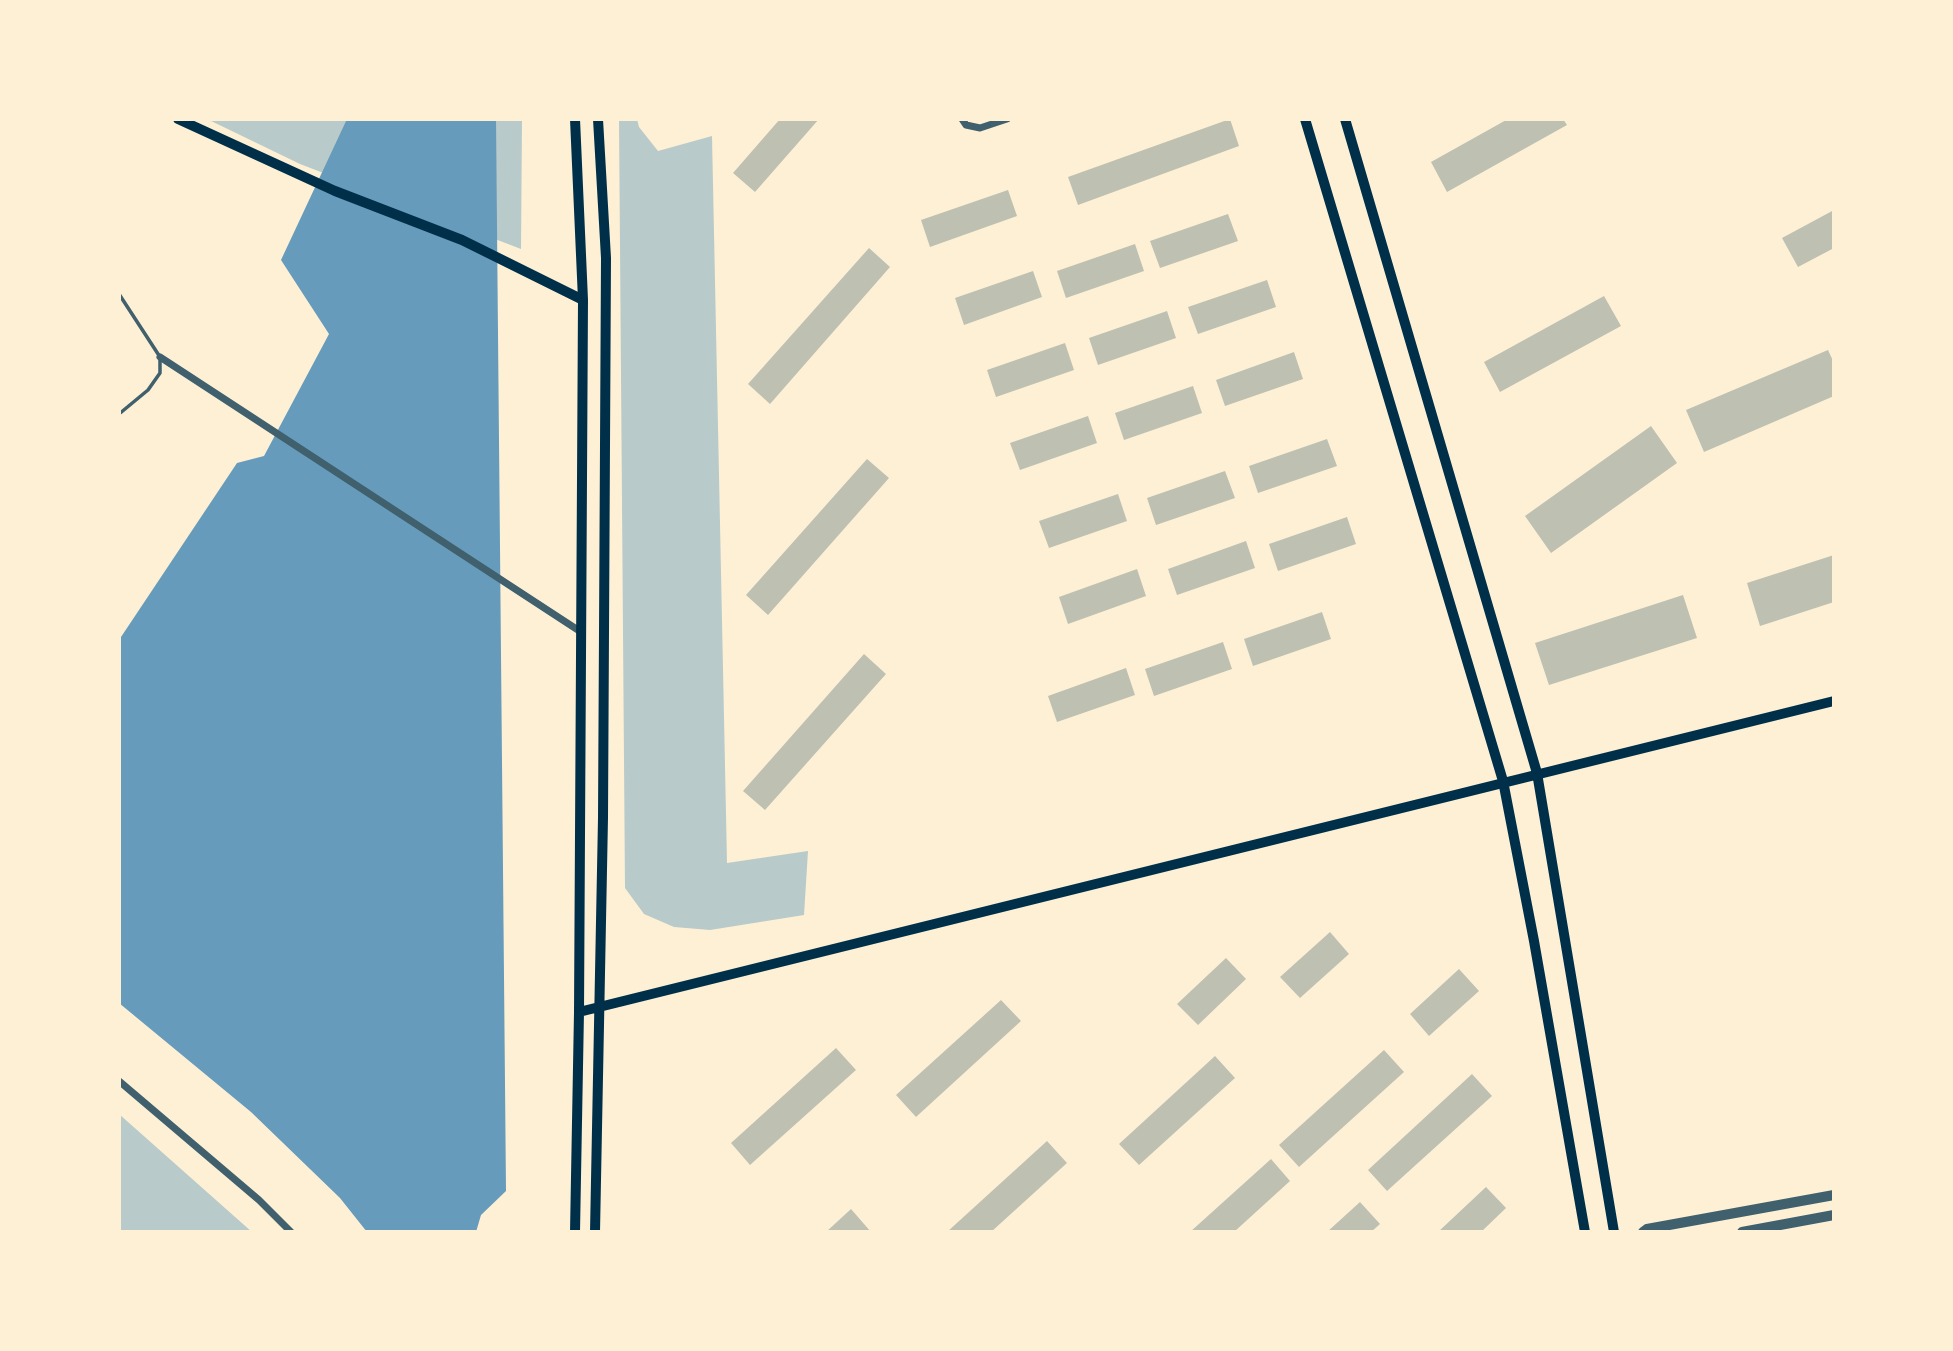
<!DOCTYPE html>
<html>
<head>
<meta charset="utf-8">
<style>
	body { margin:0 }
	#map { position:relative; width:1953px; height:1351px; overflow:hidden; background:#fdf0d5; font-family:"Space Grotesk",sans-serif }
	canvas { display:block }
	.frame { position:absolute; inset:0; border:121px solid #fdf0d5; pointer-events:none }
</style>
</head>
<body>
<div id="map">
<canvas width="1953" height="1351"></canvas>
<div class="frame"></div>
</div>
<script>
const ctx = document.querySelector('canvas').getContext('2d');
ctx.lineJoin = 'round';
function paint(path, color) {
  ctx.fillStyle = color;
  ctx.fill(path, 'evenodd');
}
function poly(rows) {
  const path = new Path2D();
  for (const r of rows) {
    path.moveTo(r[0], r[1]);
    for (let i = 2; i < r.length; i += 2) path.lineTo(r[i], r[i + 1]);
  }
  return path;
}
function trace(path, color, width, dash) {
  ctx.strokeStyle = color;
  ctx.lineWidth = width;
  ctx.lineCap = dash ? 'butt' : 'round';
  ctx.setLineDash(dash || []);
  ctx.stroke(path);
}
paint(poly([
	[207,119,522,119,521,249,300,164],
	[619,119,637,119,639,127,658,151,712,136,727,863,808,851,804,915,710,930,674,927,644,914,625,888],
	[119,1114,252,1232,119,1232]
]), '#b9caca');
paint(poly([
	[347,119,496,119,506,1191,481,1215,476,1232,367,1232,340,1198,251,1112,119,1003,119,640,237,463,264,456,329,334,281,260]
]), '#669bbc');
paint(poly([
	[780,119,819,119,755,192,733,173],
	[1230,119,1239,146,1078,205,1068,177],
	[1508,119,1563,119,1567,125,1447,192,1431,162],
	[1008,190,1017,216,930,247,921,220],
	[1834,210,1834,248,1798,267,1782,238],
	[1228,214,1238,241,1160,268,1150,241],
	[1135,244,1144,271,1066,298,1057,271],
	[869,248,890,267,770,404,748,384],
	[1033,271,1042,297,964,325,955,298],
	[1267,280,1276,307,1198,334,1188,307],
	[1604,296,1621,326,1500,392,1484,362],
	[1167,311,1176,338,1098,365,1089,338],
	[1065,343,1074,370,996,397,987,370],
	[1828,350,1834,363,1834,396,1704,452,1686,410],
	[1294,352,1303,379,1225,406,1216,380],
	[1193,386,1202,413,1124,440,1115,413],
	[1088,416,1097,443,1020,470,1010,443],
	[1651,426,1677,463,1551,553,1525,516],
	[1327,439,1337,466,1258,493,1249,466],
	[867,459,889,478,768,615,746,595],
	[1225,471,1235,498,1156,525,1147,498],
	[1118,494,1127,521,1049,548,1039,521],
	[1347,517,1356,544,1278,571,1269,544],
	[1246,541,1255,568,1177,595,1168,569],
	[1834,555,1834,602,1760,626,1747,583],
	[1137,569,1146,596,1068,624,1059,597],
	[1683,595,1697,638,1549,685,1535,643],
	[1322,612,1331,639,1253,666,1244,639],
	[1223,642,1232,669,1154,696,1145,669],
	[864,654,886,674,765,810,743,791],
	[1126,668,1135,695,1057,722,1048,696],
	[1330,932,1349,954,1300,998,1280,977],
	[1226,958,1246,979,1198,1025,1177,1004],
	[1459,969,1479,991,1429,1036,1410,1014],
	[1001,1000,1021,1021,916,1117,896,1095],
	[836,1048,856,1070,750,1165,731,1143],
	[1384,1050,1404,1072,1299,1167,1279,1145],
	[1215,1056,1235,1078,1139,1165,1119,1144],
	[1472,1074,1492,1096,1387,1191,1368,1170],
	[1047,1141,1067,1163,991,1232,947,1232],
	[1271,1159,1290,1181,1234,1232,1190,1232],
	[1486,1187,1506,1208,1481,1232,1438,1232],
	[1360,1202,1380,1224,1371,1232,1327,1232],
	[851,1209,871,1232,826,1232]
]), '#bec0b2');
trace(poly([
	[119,294,160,357,160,373,148,390,119,414]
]), '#3f606c', 3.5);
trace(poly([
	[962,119,966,125,980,128,1007,119],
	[160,357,581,632],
	[119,1081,259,1200,291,1232]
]), '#3f606c', 7);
trace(poly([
	[1643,1232,1647,1229,1834,1195],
	[1742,1232,1834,1215]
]), '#3f606c', 10);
trace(poly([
	[178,119,335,191,462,240,583,300],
	[1305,119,1503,781,1534,941,1585,1232],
	[1345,119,1537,773,1614,1232],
	[579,1012,1834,701],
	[575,1232,579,1012,583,300,575,119],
	[595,1232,603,818,606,258,598,119]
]), '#003049', 10);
</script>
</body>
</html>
